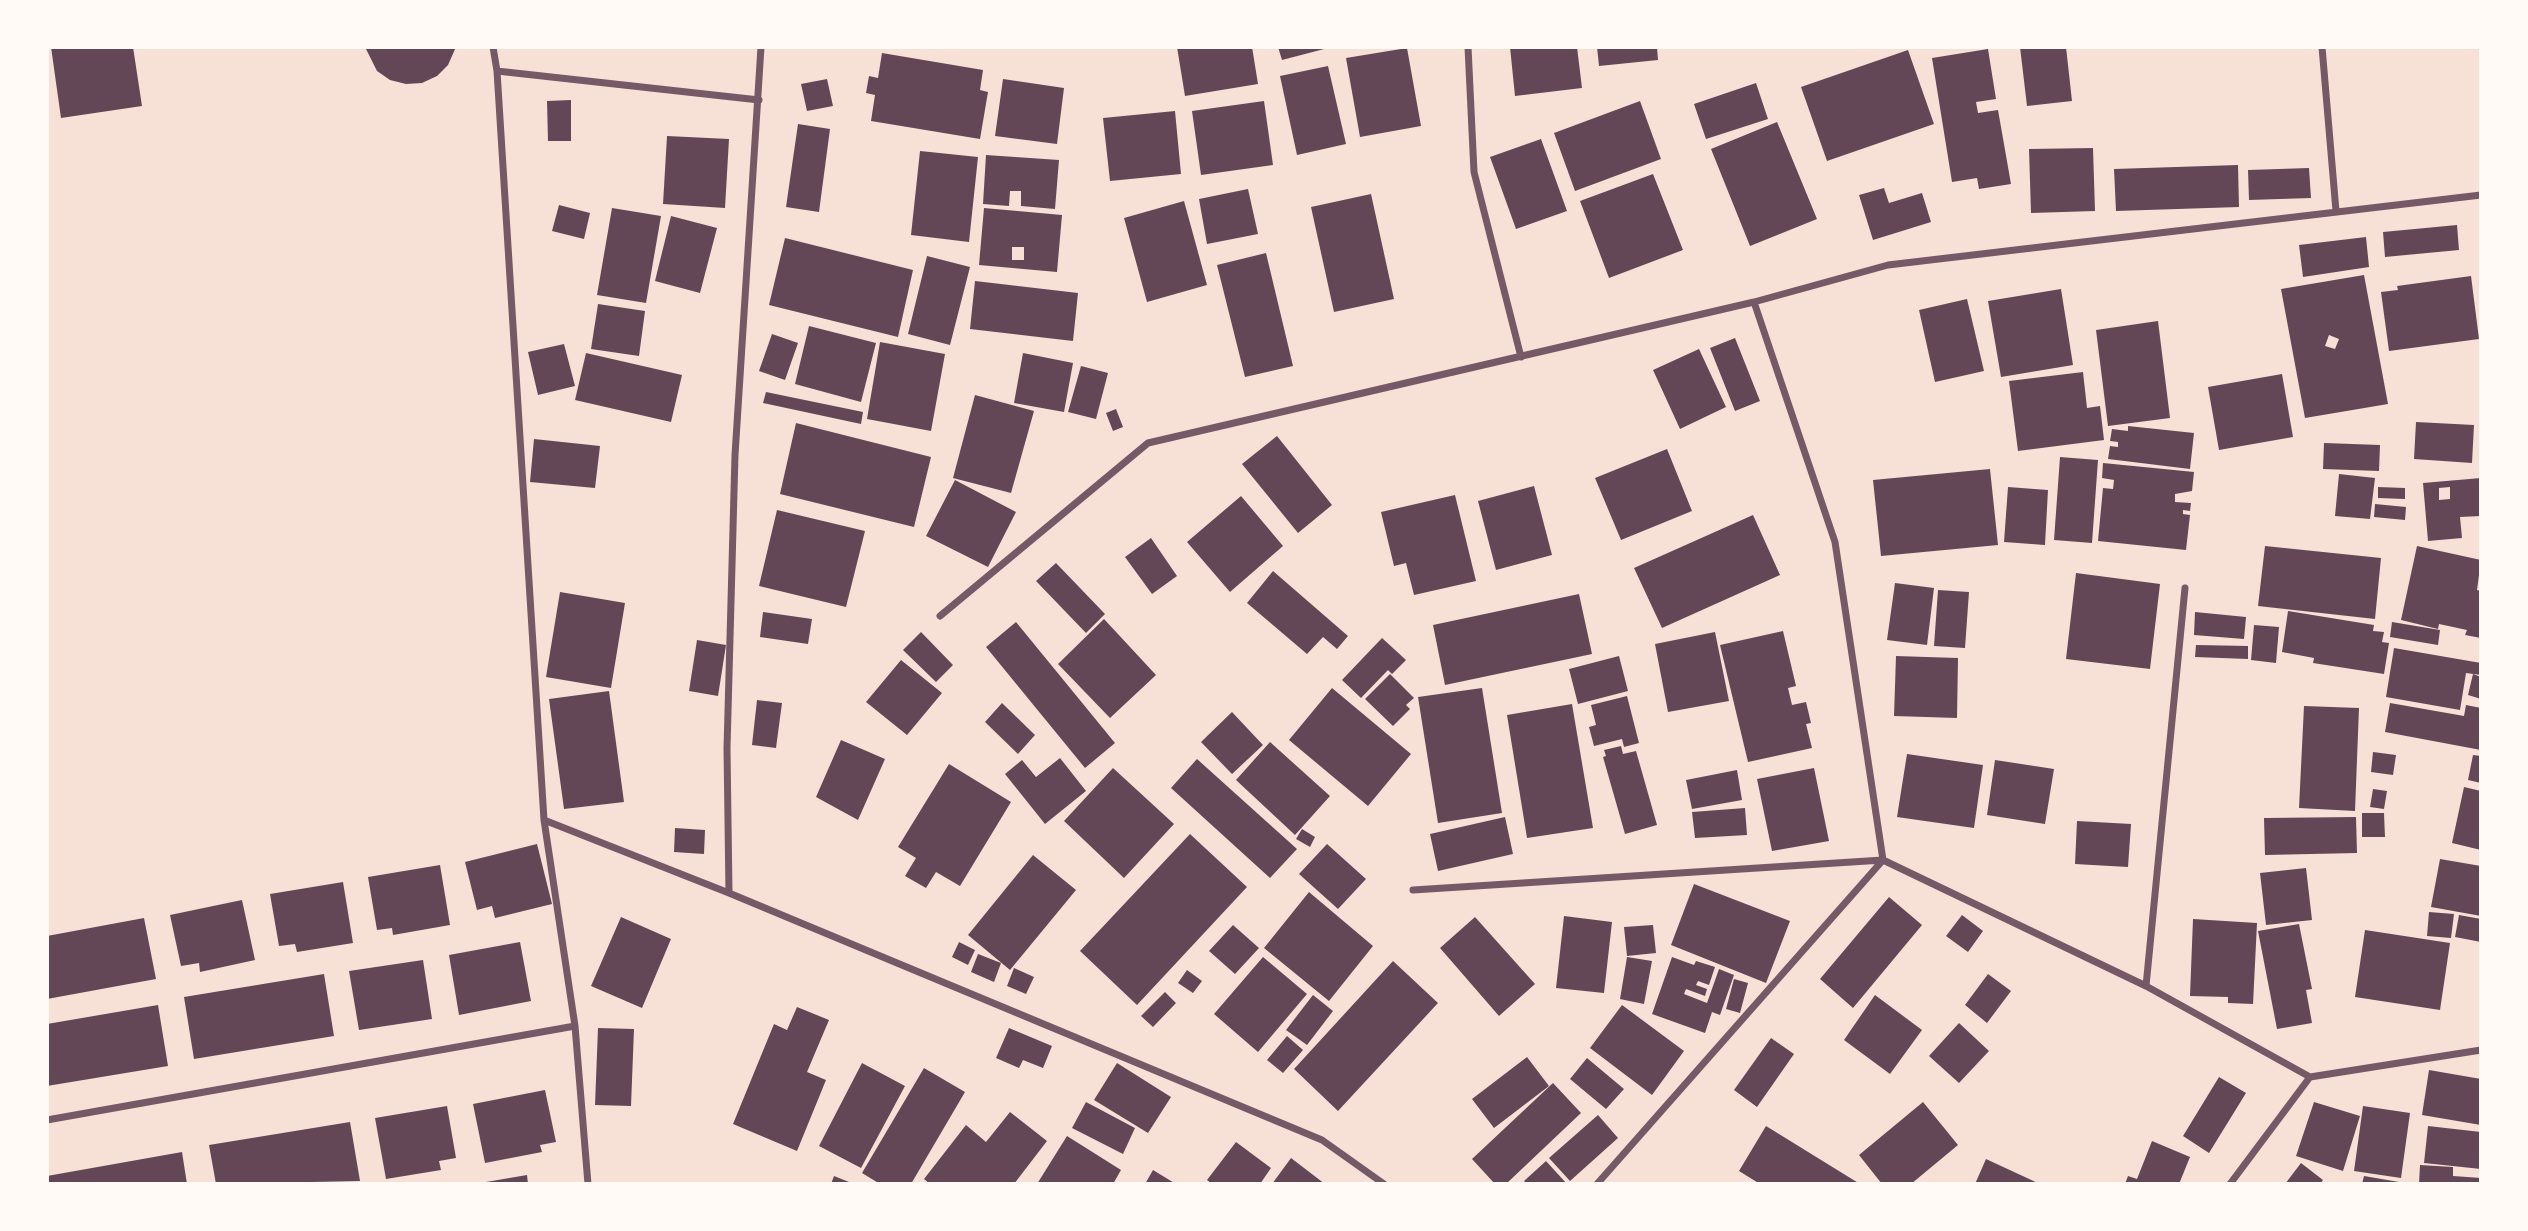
<!DOCTYPE html>
<html>
<head>
<meta charset="utf-8">
<style>
	body { margin:0 }
	#map { position:relative; width:2528px; height:1231px; overflow:hidden; background:#f7e1d7; font-family:Lato,sans-serif }
	canvas { display:block }
	.frame { position:absolute; inset:0; border:49px solid #fffaf5; pointer-events:none }
</style>
</head>
<body>
<div id="map">
<canvas width="2528" height="1231"></canvas>
<div class="frame"></div>
</div>
<script>
const ctx = document.querySelector('canvas').getContext('2d');
ctx.lineJoin = 'round';
function paint(path, color) {
  ctx.fillStyle = color;
  ctx.fill(path, 'evenodd');
}
function poly(rows) {
  const path = new Path2D();
  for (const r of rows) {
    path.moveTo(r[0], r[1]);
    for (let i = 2; i < r.length; i += 2) path.lineTo(r[i], r[i + 1]);
  }
  return path;
}
function trace(path, color, width, dash) {
  ctx.strokeStyle = color;
  ctx.lineWidth = width;
  ctx.lineCap = dash ? 'butt' : 'round';
  ctx.setLineDash(dash || []);
  ctx.stroke(path);
}
paint(poly([
	[51,47,133,47,142,106,61,118],
	[365,47,456,47,448,65,437,76,422,83,406,84,390,80,377,71],
	[1177,47,1252,47,1258,84,1185,96],
	[1278,47,1327,47,1328,48,1282,60],
	[1510,47,1577,47,1582,88,1515,96],
	[1597,47,1657,47,1658,60,1599,66],
	[2020,47,2066,47,2072,101,2027,106],
	[1407,48,1421,126,1360,137,1346,58],
	[1988,49,1996,99,1976,102,1978,113,1998,110,2011,184,1979,189,1977,178,1952,182,1932,58],
	[1908,50,1934,124,1827,161,1801,87],
	[882,53,983,70,980,90,988,92,980,139,871,121,875,95,866,93,869,76,878,78],
	[1328,66,1346,144,1297,155,1280,76],
	[827,79,833,106,807,111,801,84],
	[1003,79,1064,88,1057,144,995,136],
	[1756,83,1768,119,1706,139,1694,104],
	[571,100,571,141,548,141,547,101],
	[1264,101,1273,165,1201,175,1192,111],
	[1640,101,1661,159,1575,191,1554,133],
	[1175,111,1181,174,1110,181,1103,118],
	[1777,122,1817,219,1750,246,1711,149],
	[798,124,830,129,819,212,786,207],
	[667,136,729,139,725,208,663,204],
	[1541,139,1567,211,1516,229,1490,157],
	[2093,148,2095,211,2031,213,2029,149],
	[920,151,978,157,969,242,911,235],
	[986,155,1059,160,1055,209,1021,206,1021,191,1010,191,1009,206,983,204],
	[2238,165,2239,207,2116,211,2114,169],
	[2309,168,2311,198,2249,200,2248,170],
	[1653,174,1683,250,1609,278,1580,201],
	[1884,188,1889,203,1922,193,1931,222,1873,240,1859,195],
	[1248,189,1258,234,1207,244,1199,199],
	[1371,194,1394,299,1334,312,1311,207],
	[1184,201,1207,285,1147,302,1124,218],
	[559,205,590,213,584,239,552,231],
	[612,208,661,216,646,303,597,295],
	[984,208,1062,215,1057,272,979,265],
	[1012,247,1024,247,1024,260,1012,260],
	[671,216,717,228,700,293,655,281],
	[2457,225,2459,250,2385,257,2383,232],
	[2366,237,2369,267,2303,277,2299,245],
	[785,238,913,270,898,337,769,305],
	[1266,253,1293,366,1245,377,1217,265],
	[927,256,970,267,950,345,908,334],
	[2364,275,2388,404,2305,418,2281,289],
	[2329,335,2339,339,2335,349,2325,346],
	[2471,276,2479,339,2389,351,2381,292,2398,290,2397,286],
	[975,281,1078,293,1073,341,970,329],
	[2061,289,2073,365,2001,377,1988,301],
	[1967,299,1984,371,1935,382,1919,310],
	[598,304,645,311,639,356,591,349],
	[2158,321,2170,418,2108,426,2096,330],
	[809,326,876,343,861,402,795,384],
	[772,334,798,343,785,380,759,371],
	[1735,338,1760,401,1735,411,1710,348],
	[880,342,945,354,931,431,867,419],
	[564,344,575,386,538,395,528,352],
	[1699,349,1726,407,1680,429,1653,370],
	[586,353,682,375,671,422,575,400],
	[1023,353,1073,363,1064,412,1014,403],
	[1081,366,1108,373,1096,419,1068,412],
	[2083,372,2087,408,2100,406,2104,440,2018,451,2009,381],
	[2282,374,2293,437,2219,450,2208,387],
	[766,392,863,412,861,424,763,403],
	[975,395,1034,411,1011,493,953,478],
	[1116,409,1123,427,1113,431,1106,413],
	[2416,422,2474,425,2472,463,2414,459],
	[796,423,931,457,914,527,780,494],
	[2128,426,2194,433,2190,469,2108,459,2110,446,2118,447,2118,442,2110,441,2112,429,2128,431],
	[1277,436,1332,505,1298,533,1242,464],
	[534,439,600,446,595,488,530,482],
	[2324,443,2380,445,2379,471,2323,469],
	[1667,449,1692,511,1621,540,1595,478],
	[2060,457,2098,460,2092,543,2054,540],
	[2103,463,2194,472,2192,491,2175,494,2175,502,2191,503,2190,511,2183,510,2183,514,2190,515,2186,550,2098,541,2103,488,2113,489,2114,480,2102,478],
	[1990,469,1998,545,1881,556,1873,480],
	[2339,474,2375,478,2370,519,2335,516],
	[2481,478,2481,516,2460,517,2462,538,2428,541,2423,483],
	[2450,487,2450,499,2439,500,2439,488],
	[955,480,1016,512,988,567,926,536],
	[1534,486,1552,555,1496,570,1478,501],
	[2008,487,2048,490,2045,545,2004,542],
	[2378,487,2405,488,2405,499,2378,498],
	[1455,495,1476,581,1414,595,1406,563,1394,566,1381,512],
	[1241,496,1283,546,1230,592,1187,542],
	[2375,504,2406,507,2405,520,2374,517],
	[777,510,865,531,846,607,759,586],
	[1753,515,1780,575,1662,628,1634,568],
	[1151,538,1177,576,1152,594,1125,557],
	[2265,546,2381,558,2375,619,2258,606],
	[2417,546,2481,560,2477,590,2481,591,2481,638,2465,635,2467,630,2439,624,2438,629,2401,620],
	[1056,563,1105,614,1086,633,1036,581],
	[1273,571,1348,636,1337,649,1323,637,1307,654,1247,603],
	[2076,573,2160,584,2150,669,2066,659],
	[1895,583,1934,588,1927,645,1887,640],
	[1938,590,1969,592,1965,648,1934,646],
	[560,592,625,603,611,688,546,677],
	[1579,594,1592,654,1445,685,1433,625],
	[2288,611,2374,625,2373,631,2384,632,2382,642,2389,643,2384,674,2313,663,2314,658,2282,652],
	[763,612,812,619,808,644,760,637],
	[2195,612,2246,617,2244,639,2194,635],
	[1104,619,1156,675,1110,718,1058,664],
	[1016,622,1115,743,1085,768,986,647],
	[2392,622,2440,630,2438,645,2390,637],
	[2254,625,2279,627,2276,663,2251,660],
	[1783,631,1796,686,1788,688,1792,705,1806,702,1811,723,1806,724,1812,748,1748,762,1720,645],
	[921,632,953,665,936,682,903,650],
	[1715,632,1729,701,1668,712,1655,644],
	[1382,638,1406,660,1392,674,1388,670,1361,698,1342,680],
	[697,640,726,645,718,696,689,691],
	[2196,645,2248,646,2248,659,2195,657],
	[2394,648,2481,663,2481,675,2466,673,2460,710,2386,697],
	[1619,656,1628,691,1578,704,1569,669],
	[1896,656,1958,658,1957,718,1894,716],
	[901,660,942,693,907,735,866,702],
	[1390,674,1414,698,1406,705,1410,709,1393,726,1365,699],
	[2473,674,2481,677,2481,699,2468,695],
	[1332,688,1411,754,1368,806,1289,740],
	[1482,688,1502,813,1438,823,1418,697],
	[609,691,624,802,564,809,549,699],
	[1627,696,1639,743,1624,747,1622,739,1594,746,1589,727,1596,725,1591,705],
	[757,700,782,703,776,748,752,745],
	[1002,703,1035,735,1018,754,985,722],
	[2390,703,2464,716,2466,705,2481,708,2481,750,2385,732],
	[1572,704,1593,828,1527,838,1507,715],
	[2304,706,2359,708,2355,811,2299,808],
	[1232,712,1263,745,1232,774,1201,742],
	[841,740,885,759,858,820,816,797],
	[1270,742,1330,796,1295,835,1236,780],
	[1621,746,1623,754,1636,751,1657,825,1625,834,1603,757,1606,756,1604,750],
	[2373,752,2396,755,2393,775,2371,772],
	[1907,754,1983,765,1974,828,1897,817],
	[2473,755,2481,756,2481,783,2468,780],
	[1060,758,1086,791,1045,824,1005,774,1022,760,1036,777],
	[1197,759,1297,849,1270,878,1171,788],
	[1995,760,2054,769,2045,824,1987,815],
	[949,764,1011,802,960,886,936,872,926,888,905,876,916,858,898,847],
	[1113,768,1174,824,1124,878,1064,821],
	[1814,768,1829,841,1772,851,1757,779],
	[1737,770,1742,800,1692,809,1686,780],
	[2464,787,2481,791,2481,850,2452,843],
	[2373,789,2387,791,2384,809,2370,807],
	[1745,808,1747,835,1695,838,1692,812],
	[2362,813,2384,813,2385,837,2362,837],
	[1505,817,1513,854,1438,871,1430,834],
	[2356,817,2357,853,2265,855,2264,818],
	[2077,821,2131,824,2128,867,2075,864],
	[675,828,705,830,704,854,674,852],
	[1302,829,1315,837,1310,847,1296,839],
	[1190,834,1247,887,1137,1005,1080,951],
	[537,844,552,904,495,918,492,906,477,910,465,862],
	[1327,844,1366,879,1338,909,1299,874],
	[1033,855,1076,890,1010,970,968,935],
	[2440,859,2481,866,2481,916,2431,907],
	[440,865,450,925,393,935,392,928,377,930,368,877],
	[2306,868,2312,920,2266,925,2260,873],
	[343,882,353,943,297,952,295,944,279,946,270,894],
	[1694,884,1790,921,1766,983,1671,945],
	[1309,892,1373,946,1329,1001,1264,948],
	[1889,897,1922,925,1853,1008,1820,979],
	[242,900,255,960,200,972,199,963,181,966,170,915],
	[2429,912,2454,914,2451,938,2427,936],
	[1962,915,1983,931,1968,952,1946,936],
	[2459,915,2481,919,2481,942,2455,937],
	[1564,916,1612,922,1604,993,1556,988],
	[621,917,671,939,642,1008,591,986],
	[1475,917,1535,984,1499,1016,1440,948],
	[144,918,156,979,47,999,47,936],
	[2193,919,2257,923,2253,1004,2228,1003,2228,997,2190,996],
	[2299,924,2312,989,2306,990,2312,1023,2277,1029,2258,931],
	[1233,925,1259,948,1235,974,1209,951],
	[1653,925,1656,953,1627,956,1624,927],
	[2365,930,2450,943,2440,1010,2355,997],
	[520,942,531,1001,459,1015,449,955],
	[959,942,975,950,968,965,952,957],
	[978,954,1001,963,994,982,971,972],
	[1263,957,1307,994,1258,1052,1214,1014],
	[1627,957,1652,961,1644,1004,1620,999],
	[1672,957,1694,965,1696,961,1715,967,1709,985,1698,981,1696,985,1707,989,1705,996,1686,989,1684,994,1707,1003,1719,969,1734,975,1720,1015,1712,1012,1705,1033,1652,1014],
	[423,960,432,1019,359,1030,349,971],
	[1393,961,1438,1003,1338,1111,1294,1069],
	[1014,968,1034,977,1026,994,1007,986],
	[1187,970,1202,981,1193,993,1178,983],
	[324,974,334,1036,194,1059,184,997],
	[1988,974,2011,991,1987,1023,1965,1005],
	[1734,979,1748,983,1740,1013,1726,1009],
	[1165,992,1176,1003,1153,1027,1141,1016],
	[1313,995,1333,1011,1307,1045,1286,1030],
	[1875,995,1922,1030,1890,1074,1844,1040],
	[158,1005,168,1066,47,1086,47,1024],
	[1622,1005,1684,1051,1652,1095,1590,1048],
	[797,1007,829,1020,807,1072,826,1080,797,1151,733,1124,774,1024,787,1030],
	[1959,1023,1989,1051,1959,1083,1929,1056],
	[598,1028,634,1029,631,1106,595,1105],
	[1009,1028,1052,1046,1043,1068,1023,1060,1019,1068,996,1058],
	[1287,1036,1303,1050,1283,1073,1267,1060],
	[1771,1038,1794,1054,1757,1107,1734,1090],
	[1527,1057,1549,1086,1494,1128,1472,1099],
	[1587,1058,1624,1089,1606,1109,1570,1079],
	[862,1063,905,1086,861,1168,819,1146],
	[1117,1063,1171,1097,1148,1133,1094,1100],
	[924,1068,965,1092,911,1184,880,1184,862,1173],
	[2429,1070,2481,1079,2481,1125,2422,1115],
	[2219,1077,2246,1093,2209,1153,2183,1136],
	[1553,1083,1581,1113,1506,1184,1495,1184,1472,1159],
	[545,1090,556,1142,540,1145,542,1152,485,1163,473,1104],
	[1086,1102,1135,1128,1123,1154,1072,1128],
	[1923,1102,1958,1145,1911,1184,1882,1184,1859,1155],
	[2314,1102,2360,1116,2343,1171,2296,1156],
	[447,1106,456,1158,439,1161,441,1170,386,1179,375,1118],
	[2363,1106,2410,1113,2401,1178,2354,1171],
	[1010,1112,1047,1141,1014,1184,930,1184,924,1179,966,1125,986,1142],
	[1598,1115,1618,1138,1570,1181,1549,1158],
	[350,1122,360,1181,216,1184,209,1145],
	[1766,1126,1860,1184,1760,1184,1739,1171],
	[2428,1126,2481,1132,2481,1169,2424,1163],
	[1067,1136,1121,1170,1113,1184,1037,1184],
	[2152,1141,2190,1157,2179,1184,2125,1184,2128,1176,2137,1179],
	[1236,1142,1271,1168,1260,1184,1212,1184,1207,1180],
	[182,1152,187,1184,47,1184,47,1176],
	[1291,1158,1325,1184,1272,1184],
	[1986,1159,2040,1184,1975,1184],
	[1546,1161,1567,1184,1527,1184,1524,1181],
	[2301,1163,2323,1180,2320,1184,2285,1184],
	[2420,1165,2453,1167,2453,1176,2481,1178,2481,1184,2419,1184],
	[1153,1170,1176,1184,1145,1184],
	[527,1175,528,1184,486,1184,486,1182],
	[834,1176,854,1184,831,1184],
	[2364,1176,2399,1182,2399,1184,2362,1184]
]), '#644757');
trace(poly([
	[493,47,497,71,759,100],
	[761,47,735,455,727,748,729,893,1322,1140,1384,1184],
	[1468,47,1474,172,1521,357],
	[2322,47,2336,211],
	[497,71,544,820],
	[940,616,1148,443,1754,302,1888,265,2481,195],
	[1413,890,1883,860,2146,986,2310,1077,2481,1050],
	[2146,986,2185,588],
	[575,1026,544,820,729,893],
	[47,1120,575,1026,588,1184],
	[1597,1184,1883,860,1835,542,1754,302],
	[2230,1184,2310,1077]
]), '#755966', 7);
</script>
</body>
</html>
